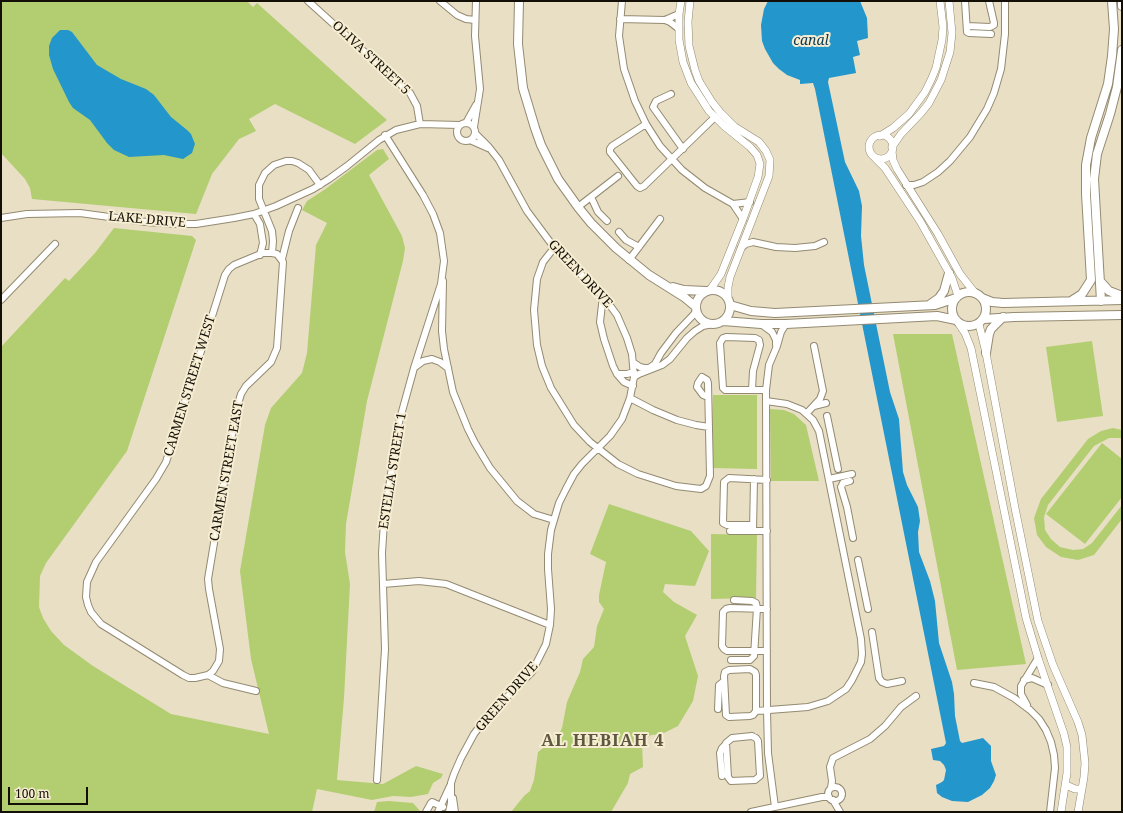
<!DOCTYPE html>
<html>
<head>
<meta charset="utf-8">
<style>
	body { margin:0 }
	#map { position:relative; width:1123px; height:813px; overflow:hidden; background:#e9dfc5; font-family:"Noto Serif",serif }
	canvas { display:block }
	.frame { position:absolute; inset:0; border:2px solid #130f06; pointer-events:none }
	.scale { position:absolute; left:8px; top:787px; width:80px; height:18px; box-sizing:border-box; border:2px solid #130f06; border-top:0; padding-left:5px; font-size:12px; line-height:14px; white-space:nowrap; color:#130f06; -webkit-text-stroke:3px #f7edd2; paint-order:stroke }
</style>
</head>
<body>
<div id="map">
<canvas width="1123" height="813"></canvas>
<div class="frame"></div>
<div class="scale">100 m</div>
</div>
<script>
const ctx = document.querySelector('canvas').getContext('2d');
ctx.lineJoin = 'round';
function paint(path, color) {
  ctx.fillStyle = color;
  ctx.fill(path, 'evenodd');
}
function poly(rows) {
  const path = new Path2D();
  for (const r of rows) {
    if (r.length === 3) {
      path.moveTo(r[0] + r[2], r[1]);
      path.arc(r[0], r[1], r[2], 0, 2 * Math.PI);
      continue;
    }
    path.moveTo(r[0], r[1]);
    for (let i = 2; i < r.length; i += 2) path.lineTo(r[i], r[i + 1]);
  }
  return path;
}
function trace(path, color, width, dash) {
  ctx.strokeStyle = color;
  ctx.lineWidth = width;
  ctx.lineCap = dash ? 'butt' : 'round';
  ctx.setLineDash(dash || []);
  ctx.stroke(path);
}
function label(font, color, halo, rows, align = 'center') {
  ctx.font = font + ' "Noto Serif",serif';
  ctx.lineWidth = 4;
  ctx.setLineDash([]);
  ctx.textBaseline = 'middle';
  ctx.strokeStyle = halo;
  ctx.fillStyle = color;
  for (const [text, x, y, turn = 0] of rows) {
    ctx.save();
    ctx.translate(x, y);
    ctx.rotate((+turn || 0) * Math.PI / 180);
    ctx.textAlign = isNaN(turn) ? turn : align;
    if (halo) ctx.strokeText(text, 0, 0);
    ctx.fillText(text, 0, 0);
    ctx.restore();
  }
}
paint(poly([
	[1,1,247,1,253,7,257,3,387,120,355,144,275,104,249,119,256,131,239,139,212,174,196,214,32,199,30,188,25,179,1,153],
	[383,149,389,159,369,175,402,236,405,248,403,261,367,401,346,524,345,552,350,584,344,698,337,780,383,784,416,766,443,774,441,778,433,783,428,794,411,797,393,796,372,800,317,789,312,812,1,812,1,347,65,278,69,281,95,253,114,228,192,236,196,240,127,451,46,563,40,576,39,607,43,618,51,631,64,645,93,666,171,714,269,734,251,659,240,571,265,425,271,408,302,373,307,353,316,245,327,223,302,210,307,201,324,190,377,150],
	[893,334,952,334,1026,664,957,670],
	[1092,341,1103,416,1057,422,1046,347],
	[713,395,757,395,757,469,711,468],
	[770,409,784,410,794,414,806,425,819,481,771,481],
	[1113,428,1122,430,1122,438,1109,438,1094,446,1048,505,1044,517,1045,530,1051,539,1060,547,1073,550,1083,549,1092,543,1122,505,1122,519,1094,555,1078,560,1061,557,1046,547,1037,535,1034,518,1041,499,1088,439,1101,431],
	[1102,443,1122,459,1122,497,1085,544,1046,514],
	[609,504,691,531,709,551,695,586,665,584,663,592,674,602,697,615,685,636,698,676,693,701,678,726,662,734,651,735,642,743,643,767,630,774,628,783,611,812,511,812,524,796,530,791,534,780,538,752,547,745,556,740,562,728,567,702,580,672,583,659,594,647,597,626,604,609,599,602,599,595,606,562,590,554],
	[711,534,757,535,756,598,711,599],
	[389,801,413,803,420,811,420,812,374,812,377,802]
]), '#b2ce71');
paint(poly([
	[768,1,860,1,867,18,868,38,857,41,860,55,853,57,856,73,829,78,828,82,845,162,859,191,862,206,861,236,864,265,890,392,899,419,903,472,907,485,918,507,920,521,918,532,919,552,930,581,935,601,939,643,952,682,954,694,955,716,960,741,962,743,983,738,991,746,991,761,996,775,994,781,990,788,982,795,968,802,952,801,942,797,937,793,936,785,942,782,944,780,946,770,944,765,940,761,933,760,931,749,944,746,946,743,815,89,813,83,800,84,800,80,787,75,779,69,773,63,765,49,762,41,761,25,764,9],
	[60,30,68,30,72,32,97,65,121,79,146,89,154,95,171,117,187,130,191,134,195,144,192,153,183,159,164,155,129,157,114,150,107,143,90,120,73,108,69,102,53,69,49,55,49,46,52,38]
]), '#2396cc');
const minor = poly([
	[308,1,410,93,417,106,420,124],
	[440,1,457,15,466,19,475,20],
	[622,1,619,36,624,69,635,101,646,124,660,146,682,170,705,188,733,204,743,219],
	[965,1,967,32,969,33,991,34],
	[620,19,665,20,679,14],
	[665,20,670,22,679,29],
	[967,26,990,27,994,25,994,23,989,1],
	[671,94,656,101,653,107,683,149],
	[466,132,9],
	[466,123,476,105],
	[646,124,612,146,610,149,610,152,637,186,640,188,644,186,715,117],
	[474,127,480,89,475,36,476,1],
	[470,140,488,148],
	[906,185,914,185,923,182,938,172,950,161,970,137,987,109,994,93,1001,69,1005,34,1005,1],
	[591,197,598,212,607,221],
	[733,204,750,202],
	[578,207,618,176],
	[254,214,260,224,263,243,260,255],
	[1,218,27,214,80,213,146,222,177,224,196,224,234,218,254,214,276,206,313,189,329,179,347,166,379,140,396,130,420,124,460,125],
	[619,232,626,240,639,247],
	[554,248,543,262,537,279,534,310,537,345,542,366,551,388,574,425,590,442,618,464,638,474,676,486,701,489,706,486,710,476,708,383,707,380,702,377,698,383,697,387,703,395,708,397],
	[741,248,746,244,753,242,776,247,795,248,815,246,824,242],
	[263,253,272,253,277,254,283,262,277,348,271,362,246,386,241,394,236,411,208,579,209,589,220,649,219,661,213,671,208,675,195,678,189,678,183,675,101,624,91,612,88,605,86,597,87,582,96,562,156,479,166,462,225,275,229,269,234,265,263,253],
	[272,253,273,241,272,231,259,199,259,185,265,173,274,165,286,161,292,161,298,163,309,170,320,185],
	[282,259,289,231,298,208],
	[629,260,660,219],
	[443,281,442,331,444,349,453,392,468,429,475,443,490,468,517,501,534,514,554,520],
	[603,296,600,322,604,339,613,366,617,374,624,382,633,386],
	[1,300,55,244],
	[761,324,772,332,776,340,776,345],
	[634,363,640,367,644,368,649,368,655,364,661,353,676,333,697,311],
	[415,367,423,361,432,359,440,362,448,368],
	[617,374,627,374,634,372],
	[634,377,639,374,662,365,670,359,687,338,695,331,703,326,712,324],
	[752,390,753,371,760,345,759,340,755,338,726,337,723,338,720,343,723,388,725,390,766,390],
	[630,398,653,410,677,420,696,425,709,427],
	[814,406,826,403],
	[807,413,820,399,823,391,814,346],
	[827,416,838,469],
	[829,479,852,474],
	[850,481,843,483,841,487,847,507,853,538],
	[753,525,727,525,723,523,724,482,729,478,767,480],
	[730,531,767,531],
	[753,531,754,479],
	[858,560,868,609],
	[383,584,419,581,446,584,550,625],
	[872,632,879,678,882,682,887,684,902,681],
	[767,651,727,651,724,649,722,646,723,612,726,609,730,608,767,609],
	[731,660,750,660,754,656,757,608,756,603,752,601,734,600],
	[208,675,223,683,256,691],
	[1024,680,1032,678,1048,685],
	[974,683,994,687,1014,698,1030,710,1039,719,1046,730,1051,742,1054,755,1055,768,1050,812],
	[1027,705,1021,694,1021,686,1038,658],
	[718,709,719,685,724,681],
	[756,711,756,675,755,672,750,669,729,670,725,672,724,676,726,715,729,717,750,716,753,715,756,711,808,707,828,701,846,689,852,680,861,662,862,654,861,639,819,431,813,420,802,410,787,404,766,401],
	[752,736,756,738,758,741,760,776,755,780,731,781,728,777,726,743,732,738,752,736],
	[722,776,720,753,722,748,725,745],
	[377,780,385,649,382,553,384,522,398,426,414,368,441,284,444,261,440,233,433,214,423,195,385,135],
	[835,794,7],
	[831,788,832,781,830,767,833,758,870,739,885,726,901,707,916,696],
	[453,798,455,812],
	[833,800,840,812],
	[775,807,768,753,767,710,766,390,769,365,777,346,781,332,786,324],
	[426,812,431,803,432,802,443,807],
	[438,812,450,786],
	[449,812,451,803,451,783,454,774,461,758,474,734,486,718,532,672,546,644,550,625,551,609,548,569,548,554,551,530,559,503,566,489,574,474,582,464,610,436,622,419,630,398,634,377,632,354,627,338,617,315,603,296,556,250,527,211,499,160,488,146,475,133],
	[751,812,822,797,829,797]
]);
const tertiary = poly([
	[681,1,679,14,679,40,683,62,691,83,709,111,724,126,750,147,757,155,760,164,758,177,743,219,721,274,710,290],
	[690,1,688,22,689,46,695,70,699,81,712,102,720,112,735,127,759,142,766,151,770,160,769,176,730,277,728,287,728,297],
	[881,147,12],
	[880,136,893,128,909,114,925,92,931,80,936,68,942,40,943,27,940,1],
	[892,147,901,134,921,113,929,103,941,80,950,52,952,33,949,1],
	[892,151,893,160,897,169,938,234,960,274,975,293],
	[875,158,885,168,920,221,952,278,958,296],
	[959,324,965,333,971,348,1026,618,1038,658,1064,734,1067,747,1067,773,1061,812],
	[979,324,986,353,1015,508,1038,621,1053,665,1078,722,1082,735,1085,763,1084,777,1078,812],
	[1066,785,1075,789,1082,789]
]);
const secondary = poly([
	[519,1,518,44,523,88,535,128,541,145,558,179,578,207,591,223,616,248,649,275,684,297,696,307],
	[1122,1,1122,6],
	[1100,281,1109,291,1122,296],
	[673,287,684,290,706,291],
	[713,307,17],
	[969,309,17],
	[982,298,992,302,1003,303,1122,300],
	[1071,301,1082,294,1091,280,1086,194,1086,165,1091,138,1108,84,1112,56,1114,29,1112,1],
	[1101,301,1094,179,1097,154,1110,114,1117,87,1122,50],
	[730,305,751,311,775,313,935,305,956,298],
	[929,305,939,298,944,291,949,273],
	[984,319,1014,317,1122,315],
	[723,321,761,324,786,324,937,316,956,320],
	[986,353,989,334,991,329,1003,317]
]);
trace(minor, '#938a71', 8);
trace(tertiary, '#938a71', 8);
trace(secondary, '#938a71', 10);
trace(minor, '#fff', 6);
trace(tertiary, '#fff', 7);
trace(secondary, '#fff', 8);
label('13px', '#130f06', '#f7edd2', [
	["OLIVA STREET 5",371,58,43],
	["LAKE DRIVE",147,220,5],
	["GREEN DRIVE",580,274,47],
	["CARMEN STREET WEST",190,386,-73],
	["CARMEN STREET EAST",227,471,-80],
	["ESTELLA STREET 1",393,471,-81],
	["GREEN DRIVE",507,697,-49]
]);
label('italic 14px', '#09384f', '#f7edd2', [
	["canal",811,41]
]);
ctx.letterSpacing = '1px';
label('bold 17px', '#605740', '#f7edd2', [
	["AL HEBIAH 4",603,741]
]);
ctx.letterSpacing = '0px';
</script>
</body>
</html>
